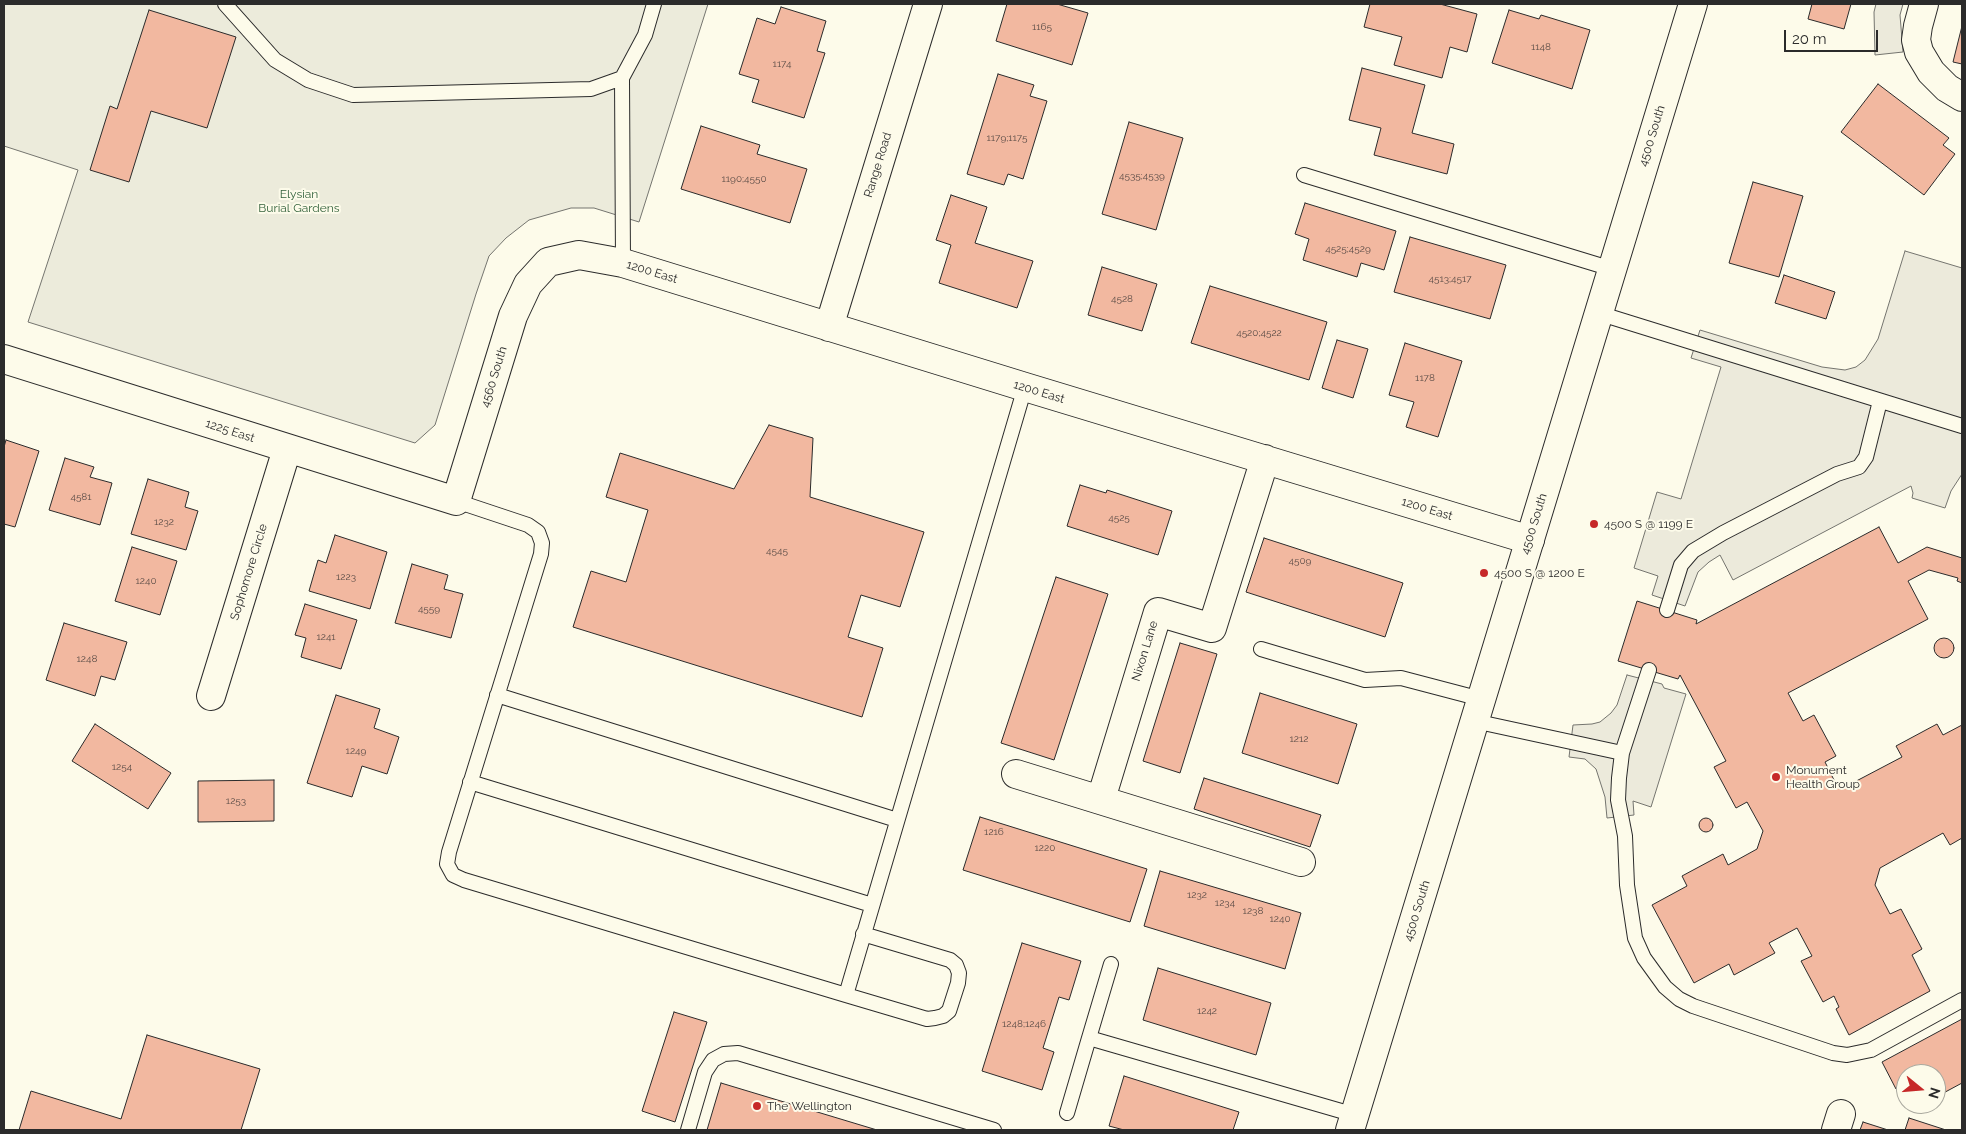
<!DOCTYPE html>
<html>
<head>
<meta charset="utf-8">
<style>
	body { margin:0 }
	#map { position:relative; width:1966px; height:1134px; overflow:hidden; background:#fdfbea; font-family:Raleway,sans-serif }
	canvas { display:block }
	.frame { position:absolute; inset:0; border:5px solid #2b2b2b; pointer-events:none }
	.north { position:absolute; left:1896px; top:1064px; width:50px; height:50px; box-sizing:border-box; background:#fdfbea; border:1px solid #a9a89e; border-radius:50%; rotate:107deg; font-size:14px; font-weight:700; line-height:20px; text-align:center; color:#2b2b2b }
	.north::after { content:''; display:block; margin:auto; width:18px; height:22px; background:#c62828; clip-path:polygon(50% 0,100% 100%,50% 72%,0 100%) }
	.scale { position:absolute; left:1784px; top:30px; width:94px; height:22px; box-sizing:border-box; border:2px solid #2b2b2b; border-top:0; padding-left:6px; font-size:15px; line-height:18px; white-space:nowrap; color:#2b2b2b; -webkit-text-stroke:4px #fdfbea; paint-order:stroke }
</style>
</head>
<body>
<div id="map">
<canvas width="1966" height="1134"></canvas>
<div class="frame"></div>
<div class="north">N</div>
<div class="scale">20 m</div>
</div>
<script>
const ctx = document.querySelector('canvas').getContext('2d');
ctx.lineJoin = 'round';
function paint(path, color) {
  ctx.fillStyle = color;
  ctx.fill(path, 'evenodd');
}
function poly(rows) {
  const path = new Path2D();
  for (const r of rows) {
    if (r.length === 3) {
      path.moveTo(r[0] + r[2], r[1]);
      path.arc(r[0], r[1], r[2], 0, 2 * Math.PI);
      continue;
    }
    path.moveTo(r[0], r[1]);
    for (let i = 2; i < r.length; i += 2) path.lineTo(r[i], r[i + 1]);
  }
  return path;
}
function trace(path, color, width, dash) {
  ctx.strokeStyle = color;
  ctx.lineWidth = width;
  ctx.lineCap = dash ? 'butt' : 'round';
  ctx.setLineDash(dash || []);
  ctx.stroke(path);
}
function label(font, color, halo, rows, align = 'center') {
  ctx.font = font + ' Raleway,sans-serif';
  ctx.lineWidth = 4;
  ctx.setLineDash([]);
  ctx.textBaseline = 'middle';
  ctx.strokeStyle = halo;
  ctx.fillStyle = color;
  for (const [text, x, y, turn = 0] of rows) {
    ctx.save();
    ctx.translate(x, y);
    ctx.rotate((+turn || 0) * Math.PI / 180);
    ctx.textAlign = isNaN(turn) ? turn : align;
    if (halo) ctx.strokeText(text, 0, 0);
    ctx.fillText(text, 0, 0);
    ctx.restore();
  }
}
const green = poly([
	[4,4,708,4,639,222,594,208,571,208,529,220,506,238,489,256,476,294,435,425,415,443,28,322,78,170,4,146,4,4]
]);
paint(green, '#ecebdb');
trace(green, '#74746e', 1);
const parking = poly([
	[1876,4,1903,4,1900,15,1903,52,1875,55,1874,12,1876,4],
	[1905,251,1962,268,1962,474,1951,491,1945,508,1912,498,1913,493,1911,486,1733,580,1720,555,1709,562,1698,572,1685,606,1652,595,1658,576,1634,568,1657,492,1681,499,1721,367,1691,358,1700,330,1822,367,1845,370,1856,367,1865,360,1878,339,1905,251],
	[1627,675,1662,684,1664,688,1686,694,1651,807,1633,801,1634,815,1607,818,1605,797,1596,769,1585,759,1569,757,1573,725,1592,724,1600,722,1611,713,1617,705,1627,675]
]);
paint(parking, '#eceadb');
trace(parking, '#74746e', 1);
const building = poly([
	[1007,4,1057,4,1088,13,1072,65,996,41,1007,4],
	[1370,4,1440,4,1477,14,1467,52,1450,47,1442,78,1394,65,1402,37,1364,27,1370,4],
	[1812,4,1851,4,1844,29,1808,19,1812,4],
	[781,7,826,21,817,51,825,53,804,118,752,102,759,80,739,74,757,18,775,24,781,7],
	[149,10,236,37,207,128,151,111,129,182,90,170,110,106,117,109,149,10],
	[1509,10,1539,19,1541,15,1590,30,1572,89,1492,63,1509,10],
	[1962,26,1962,64,1953,62,1962,26],
	[1362,68,1425,85,1412,133,1454,144,1447,174,1374,155,1381,128,1349,120,1362,68],
	[998,74,1034,85,1030,96,1047,101,1023,179,1008,174,1004,185,967,174,998,74],
	[1878,84,1949,138,1943,145,1955,154,1924,195,1841,132,1878,84],
	[1129,122,1183,138,1156,230,1102,214,1129,122],
	[701,126,760,145,757,154,807,169,790,223,681,189,701,126],
	[1753,182,1803,196,1779,277,1729,263,1753,182],
	[951,195,987,207,975,243,1033,261,1017,308,939,283,951,245,936,240,951,195],
	[1305,203,1396,231,1384,270,1361,263,1357,277,1303,260,1309,239,1295,234,1305,203],
	[1410,237,1506,265,1490,319,1394,292,1410,237],
	[1102,267,1157,284,1142,331,1088,315,1102,267],
	[1784,275,1835,292,1826,319,1775,303,1784,275],
	[1210,286,1327,322,1309,380,1191,343,1210,286],
	[1337,340,1368,349,1353,398,1322,388,1337,340],
	[1405,343,1462,361,1438,437,1406,427,1414,402,1389,395,1405,343],
	[769,425,813,438,810,497,924,532,900,607,861,595,848,637,883,648,862,717,573,627,591,571,626,582,648,510,606,497,620,453,734,489,769,425],
	[6,440,39,451,15,527,4,524,4,447,6,440],
	[65,458,94,467,90,477,112,483,100,525,49,510,65,458],
	[148,479,189,492,185,507,198,511,186,550,131,534,148,479],
	[1080,485,1106,493,1107,490,1172,511,1158,555,1067,526,1080,485],
	[1879,527,1898,563,1927,547,1962,558,1962,583,1957,581,1958,578,1929,570,1908,581,1928,619,1788,693,1803,721,1814,715,1836,756,1825,762,1837,786,1843,788,1902,757,1896,746,1937,724,1943,735,1962,725,1962,838,1950,845,1943,833,1880,868,1875,885,1890,914,1901,909,1922,949,1912,955,1930,991,1849,1035,1836,1009,1839,1007,1834,996,1823,1002,1801,961,1812,956,1797,928,1769,943,1775,953,1734,975,1729,964,1694,983,1652,905,1687,886,1682,876,1723,854,1728,865,1757,849,1763,831,1747,802,1736,808,1714,767,1726,761,1680,675,1678,679,1618,661,1637,601,1697,620,1696,624,1879,527],
	[335,535,387,552,370,609,309,591,318,560,326,563,335,535],
	[1264,538,1403,583,1385,637,1246,592,1264,538],
	[132,547,177,561,160,615,115,601,132,547],
	[412,564,448,575,444,589,463,594,451,638,395,623,412,564],
	[1056,577,1108,594,1054,760,1001,743,1056,577],
	[305,604,357,620,341,669,301,657,306,638,295,635,305,604],
	[64,623,127,642,115,680,101,676,95,696,46,680,64,623],
	[1944,648,10],
	[1180,643,1217,654,1180,773,1143,761,1180,643],
	[1260,693,1357,724,1338,784,1242,753,1260,693],
	[336,695,380,709,374,728,399,737,387,774,362,766,352,797,307,783,336,695],
	[95,724,171,773,148,809,72,761,95,724],
	[1204,778,1321,815,1310,847,1194,809,1204,778],
	[274,780,274,821,198,822,198,781,274,780],
	[980,817,1147,869,1130,922,963,870,980,817],
	[1706,825,7],
	[1160,871,1301,913,1285,969,1144,926,1160,871],
	[1022,943,1081,961,1069,1000,1059,997,1043,1048,1054,1052,1042,1090,982,1071,1022,943],
	[1158,968,1271,1003,1256,1055,1143,1020,1158,968],
	[674,1012,707,1022,675,1122,642,1111,674,1012],
	[1962,1019,1962,1083,1936,1097,1936,1074,1906,1074,1906,1083,1896,1089,1882,1062,1962,1019],
	[147,1035,260,1069,241,1130,19,1130,31,1091,121,1119,147,1035],
	[1124,1076,1239,1112,1233,1130,1124,1130,1109,1126,1124,1076],
	[721,1083,877,1130,707,1130,721,1083],
	[1909,1118,1946,1130,1905,1130,1909,1118],
	[1863,1122,1888,1130,1860,1130,1863,1122]
]);
paint(building, '#f2b8a0');
trace(building, '#2b2b2b', 1);
const lane = poly([
	[225,4,275,60,308,80,353,95,591,89,622,78,623,263],
	[622,78,645,35,654,4],
	[1304,175,1612,269],
	[1598,313,1962,426],
	[456,501,528,525,538,532,542,543,541,554,449,852,447,864,453,875,464,880,846,995,1025,387],
	[1667,610,1681,565,1693,551,1723,533,1837,474,1859,467,1866,457,1880,401],
	[1261,649,1365,680,1401,678,1481,699],
	[1649,670,1622,753,1619,778,1618,800,1625,836,1627,885,1635,938,1644,958,1665,987,1679,999,1693,1006,1833,1053,1847,1055,1871,1050,1962,1000],
	[497,695,897,820],
	[1474,721,1622,753],
	[470,782,872,905],
	[846,995,927,1019,935,1018,943,1016,949,1011,958,983,959,973,956,965,950,960,863,934],
	[1089,1038,1111,964],
	[1067,1113,1089,1038,1355,1115],
	[688,1130,705,1072,713,1060,724,1054,738,1053,994,1130]
]);
const street = poly([
	[1924,4,1918,26,1916,40,1919,52,1931,72,1947,88,1962,97],
	[829,327,928,4],
	[4,359,456,501,513,316,528,284,548,262,579,255,623,263,1025,387,1530,540],
	[211,696,287,449],
	[1016,774,1301,862],
	[1101,799,1158,612,1212,628,1265,459],
	[1836,1130,1841,1114]
]);
const secondary = poly([
	[1350,1130,1693,4]
]);
trace(lane, '#2b2b2b', 16);
trace(street, '#2b2b2b', 30);
trace(secondary, '#2b2b2b', 30);
trace(lane, '#fdfbea', 14);
trace(street, '#fdfbea', 28);
trace(secondary, '#fdfbea', 28);
for (const [x, y, r, color] of [
	[1594,524,5,"#c62828"],
	[1484,573,5,"#c62828"],
	[1776,777,5,"#c62828"],
	[757,1106,5,"#c62828"]
]) {
  const dot = new Path2D();
  dot.arc(x, y, r, 0, 2 * Math.PI);
  ctx.fillStyle = color;
  ctx.fill(dot);
  trace(dot, '#fdfbea', 2);
}
label('10px', '#5d4e48', null, [
	["1165",1042,27],
	["1148",1541,47],
	["1174",782,64],
	["1179;1175",1007,138],
	["4535;4539",1142,176],
	["1190;4550",744,179],
	["4525;4529",1348,249],
	["4513;4517",1450,279],
	["4528",1122,299],
	["4520;4522",1259,333],
	["1178",1425,378],
	["4581",81,497],
	["4525",1119,518],
	["1232",164,522],
	["4545",777,551],
	["4509",1300,561],
	["1223",346,577],
	["1240",146,581],
	["4559",429,609],
	["1241",326,637],
	["1248",87,659],
	["1212",1299,739],
	["1249",356,751],
	["1254",122,767],
	["1253",236,801],
	["1216",994,832],
	["1220",1045,848],
	["1232",1197,895],
	["1234",1225,903],
	["1238",1253,911],
	["1240",1280,919],
	["1242",1207,1011],
	["1248;1246",1024,1024]
]);
label('12px', '#2b2b2b', '#fdfbea', [
	["4500 South",1652,136,-73],
	["Range Road",878,165,-73],
	["1200 East",652,272,17],
	["4560 South",494,377,-73],
	["1200 East",1039,392,17],
	["1225 East",230,431,18],
	["1200 East",1427,509,17],
	["4500 South",1534,524,-73],
	["Sophomore Circle",249,572,-73],
	["Nixon Lane",1145,651,-73],
	["4500 South",1417,911,-73]
]);
label('12px', '#34623c', '#fdfbea', [
	["Elysian",299,194],
	["Burial Gardens",299,208]
]);
label('12px', '#2b2b2b', '#fdfbea', [
	["4500 S @ 1199 E",1604,524],
	["4500 S @ 1200 E",1494,573],
	["Monument",1786,770],
	["Health Group",1786,784],
	["The Wellington",767,1106]
], 'left');
</script>
</body>
</html>
